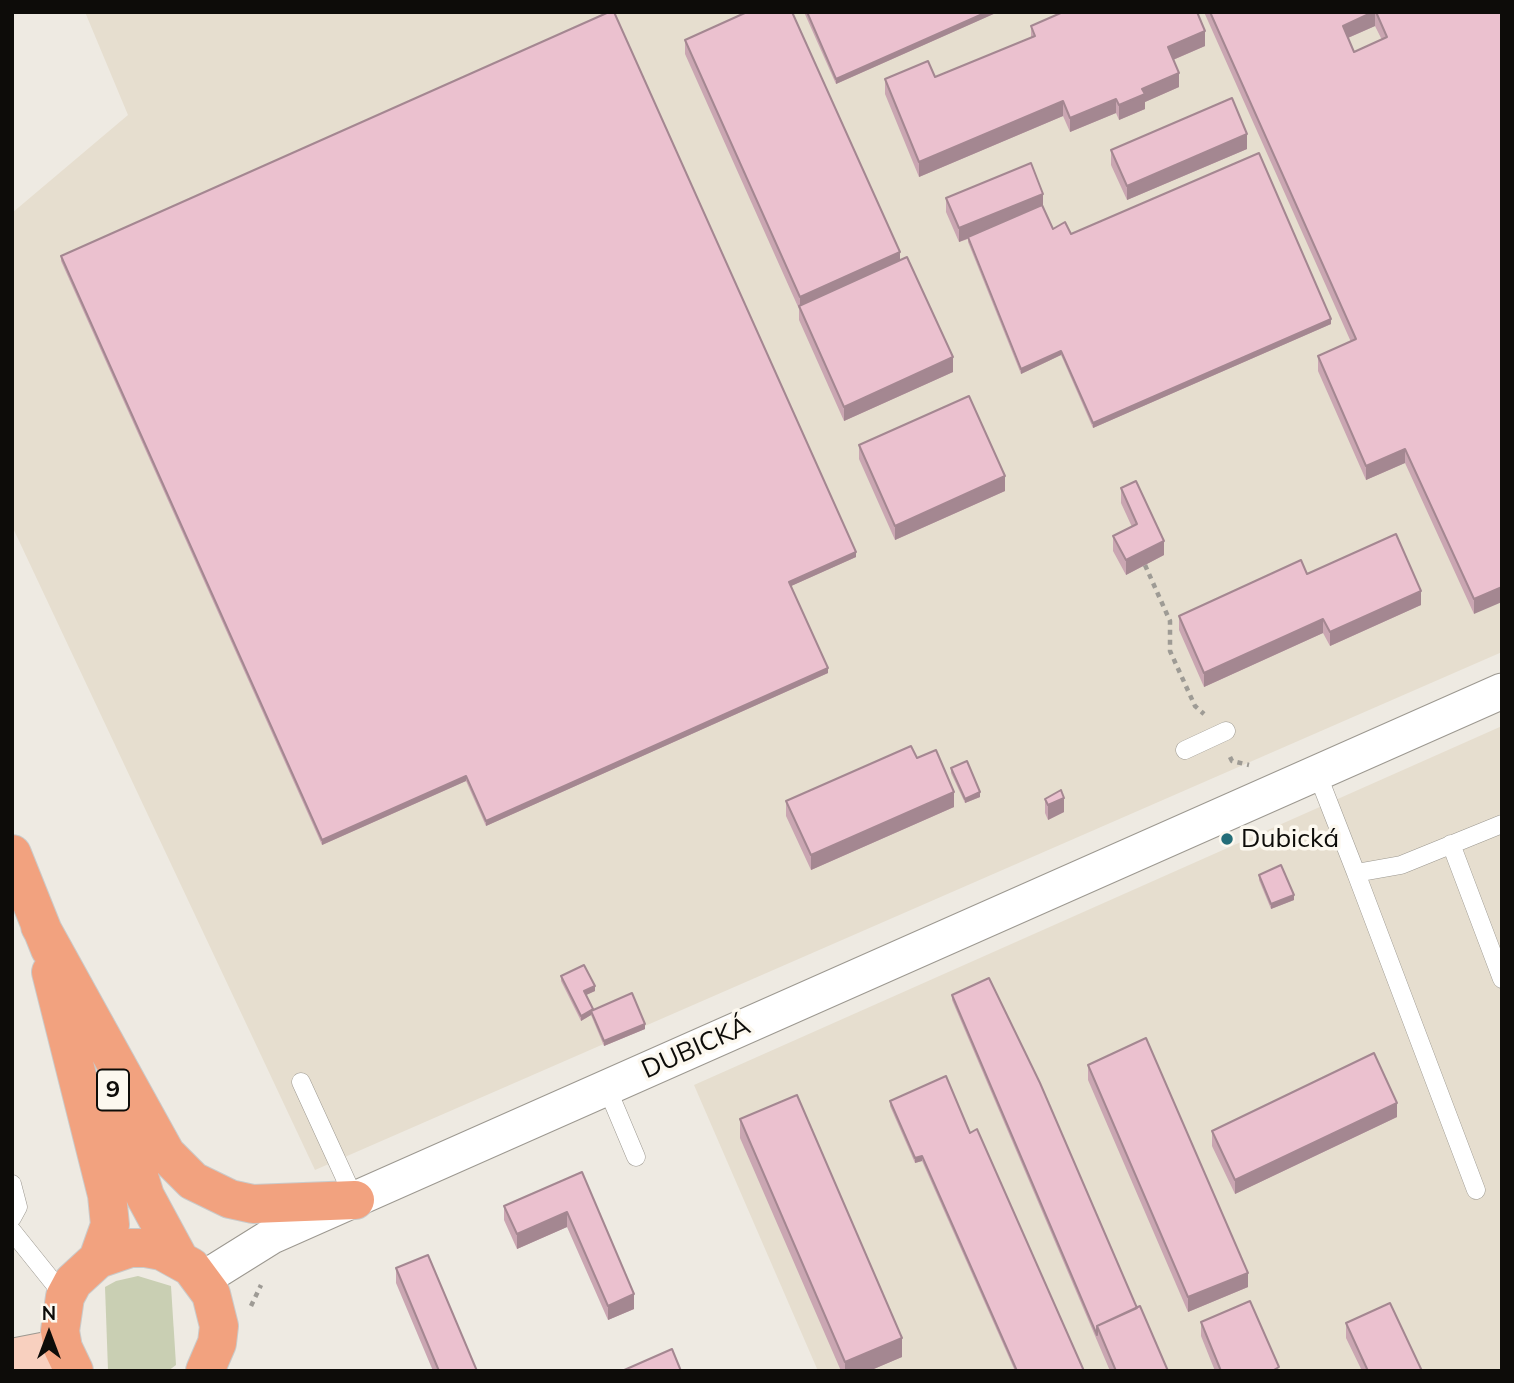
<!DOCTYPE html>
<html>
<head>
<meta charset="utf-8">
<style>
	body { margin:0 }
	#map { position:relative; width:1514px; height:1383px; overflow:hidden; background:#eeeae2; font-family:Mulish,sans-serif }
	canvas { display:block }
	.frame { position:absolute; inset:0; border:14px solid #0d0c09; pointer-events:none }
	.north { position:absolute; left:14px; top:1299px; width:70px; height:70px; -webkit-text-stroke:5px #fcf8ef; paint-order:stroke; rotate:0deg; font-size:19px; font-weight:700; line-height:28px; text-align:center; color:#0d0c09 }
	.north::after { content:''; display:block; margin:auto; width:24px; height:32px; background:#0d0c09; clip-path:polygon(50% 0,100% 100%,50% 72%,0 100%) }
</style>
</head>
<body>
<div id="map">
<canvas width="1514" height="1383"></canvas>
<div class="frame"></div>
<div class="north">N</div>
</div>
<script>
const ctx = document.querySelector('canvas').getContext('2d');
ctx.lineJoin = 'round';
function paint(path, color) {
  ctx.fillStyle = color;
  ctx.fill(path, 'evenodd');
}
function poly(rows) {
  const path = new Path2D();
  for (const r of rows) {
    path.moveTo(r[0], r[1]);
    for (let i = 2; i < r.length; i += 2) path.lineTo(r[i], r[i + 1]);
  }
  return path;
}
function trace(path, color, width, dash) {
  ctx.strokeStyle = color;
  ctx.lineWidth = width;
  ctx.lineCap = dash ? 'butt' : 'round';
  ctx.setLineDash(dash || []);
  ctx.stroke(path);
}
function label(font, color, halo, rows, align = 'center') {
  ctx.font = font + ' Mulish,sans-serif';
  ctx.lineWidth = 7;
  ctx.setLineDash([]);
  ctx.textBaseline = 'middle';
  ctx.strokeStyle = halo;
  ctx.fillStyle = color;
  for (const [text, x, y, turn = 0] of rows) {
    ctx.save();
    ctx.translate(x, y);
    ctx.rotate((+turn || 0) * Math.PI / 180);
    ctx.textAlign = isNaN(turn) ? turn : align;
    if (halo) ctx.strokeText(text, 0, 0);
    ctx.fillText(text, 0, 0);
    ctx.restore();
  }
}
paint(poly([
	[85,12,1502,12,1502,652,315,1170,12,526,12,213,128,115],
	[1502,726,1502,1371,818,1371,694,1085]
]), '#e6decf');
paint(poly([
	[138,1276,171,1286,176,1365,168,1371,108,1370,105,1287,116,1281]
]), '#c9cfb3');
const lane = poly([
	[1185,750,1226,731],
	[1317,773,1356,873,1401,865,1502,824],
	[1451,844,1502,979],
	[1356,873,1476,1190],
	[301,1082,355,1200],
	[607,1088,636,1157],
	[12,1184,18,1207,12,1218],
	[12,1231,65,1297]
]);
const street = poly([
	[203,1279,272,1236,1502,691]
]);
const secondary = poly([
	[12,1358,63,1348]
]);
const primary = poly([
	[12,854,50,949],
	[40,926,166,1154,193,1181,230,1199,253,1204,355,1200],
	[51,972,107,1195,110,1225,98,1259],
	[114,1094,145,1196,178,1257],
	[74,1371,63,1348,60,1331,65,1297,73,1282,98,1259,130,1248,146,1248,162,1251,191,1267,211,1294,219,1326,217,1343,205,1371]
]);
trace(lane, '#9c9890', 19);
trace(street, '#9c9890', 37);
trace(secondary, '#9c9890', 40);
trace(primary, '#cacac9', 40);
trace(poly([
	[1145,565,1170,621,1170,651,1195,706,1204,714],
	[1230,757,1232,761,1249,765],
	[251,1306,261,1285]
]), '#9e9b95', 4.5, [5, 5]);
trace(lane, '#fff', 18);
trace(street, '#fff', 35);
trace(secondary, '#f8d0bf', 38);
trace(primary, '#f2a27f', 38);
paint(poly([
	[804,12,998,12,836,84],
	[1204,12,1502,12,1474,614,1405,463,1366,480,1318,371,1318,356,1351,342],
	[1375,26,1382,40,1354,52,1348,38],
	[1031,26,1205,46,1173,60,1179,87,1145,102,1145,109,1119,120,1116,113,1070,132,1063,116,919,177,885,94,885,79,935,77,1031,38],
	[685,40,900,261,953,372,844,421,799,320,799,309,685,54],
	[1247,149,1127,200,1111,165,1111,150],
	[946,198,1043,208,1053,229,1071,234,1331,324,1093,428,1061,355,1021,374,968,242,968,239,959,242,946,212],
	[61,256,856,557,791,586,828,673,486,826,466,781,322,845,61,261],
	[859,445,1005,491,895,540,859,459],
	[1121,488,1164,555,1126,575,1113,551,1113,536,1132,527,1121,503],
	[1307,574,1421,605,1330,646,1323,633,1204,687,1179,630,1179,616],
	[917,758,954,807,811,870,786,816,786,801],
	[951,768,980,797,965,803,951,773],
	[1045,799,1064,812,1048,820,1045,813],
	[1259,875,1294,900,1271,909,1259,880],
	[561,976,595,991,586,995,593,1009,645,1029,604,1046,591,1015,581,1021,561,981],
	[952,995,1137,1308,1168,1371,1110,1371,952,1000],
	[1088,1065,1248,1287,1188,1312,1088,1080],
	[890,1101,970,1133,1084,1371,1015,1371,922,1161,915,1163,890,1106],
	[1397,1117,1235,1194,1212,1146,1212,1131],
	[740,1119,902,1357,869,1371,841,1371,740,1138],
	[582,1172,634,1309,608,1320,567,1227,517,1249,504,1220,504,1206],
	[396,1268,477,1371,433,1371,396,1283],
	[1201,1322,1279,1371,1215,1371,1201,1336],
	[1346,1323,1422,1371,1362,1371,1346,1338]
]), '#caa6b2');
paint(poly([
	[987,12,998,12,836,84,836,79],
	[1373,12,1375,12,1375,26,1343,40,1343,26],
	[1205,31,1205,46,1168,62,1168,47],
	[1179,73,1179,87,1145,102,1145,109,1119,120,1119,105,1142,89],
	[1116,99,1116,113,1070,132,1070,118],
	[1063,101,1063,116,919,177,919,162],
	[1247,134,1247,149,1127,200,1127,186],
	[1043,194,1043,208,959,242,959,228],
	[900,252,900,266,800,308,800,297],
	[1331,319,1331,324,1093,428,1093,423],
	[1061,351,1061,355,1021,374,1021,369],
	[953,357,953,372,844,421,844,407],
	[1405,449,1405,463,1366,480,1366,466],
	[1005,476,1005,491,895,540,895,526],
	[1164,541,1164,555,1126,575,1126,560],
	[856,552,856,557,789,587,789,582],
	[1502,587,1502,602,1474,614,1474,599],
	[1421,591,1421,605,1330,646,1330,632],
	[1323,619,1323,633,1204,687,1204,673],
	[828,668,828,673,486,826,486,821],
	[466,776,466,781,322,845,322,840],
	[954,792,954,807,811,870,811,855],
	[980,792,980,797,965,803,965,799],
	[1064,798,1064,812,1048,820,1048,805],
	[1294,895,1294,900,1271,909,1271,904],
	[595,986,595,991,584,996,584,991],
	[593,1009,591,1011,591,1015,581,1021,581,1016],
	[645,1024,645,1029,604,1046,604,1041],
	[1397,1103,1397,1117,1235,1194,1235,1180],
	[922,1156,922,1161,915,1163,915,1158],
	[567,1212,567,1227,517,1249,517,1234],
	[1248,1273,1248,1287,1188,1312,1188,1297],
	[634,1294,634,1309,608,1320,608,1306],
	[902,1338,902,1357,869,1371,845,1371,845,1362]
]), '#a48791');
const building = poly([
	[609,12,614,12,856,552,789,582,828,668,486,821,466,776,322,840,61,256,609,12],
	[747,12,792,12,900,252,800,297,685,40,747,12],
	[807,12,987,12,836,79,807,12],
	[1063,12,1197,12,1205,31,1168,47,1179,73,1142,89,1145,94,1119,105,1116,99,1070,118,1063,101,919,162,885,79,928,61,935,77,1035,36,1031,26,1063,12],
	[1210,12,1373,12,1343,26,1354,52,1387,37,1376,12,1502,12,1502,587,1474,599,1405,449,1366,466,1318,356,1356,339,1210,12],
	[1232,98,1247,134,1127,186,1111,150,1232,98],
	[1259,153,1331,319,1093,423,1061,351,1021,369,968,237,1042,205,1053,229,1065,222,1071,234,1259,153],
	[1031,163,1043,194,959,228,946,198,1031,163],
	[907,257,953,357,844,407,799,306,907,257],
	[969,396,1005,476,895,526,859,445,969,396],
	[1136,481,1164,541,1126,560,1113,536,1137,524,1121,488,1136,481],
	[1396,534,1421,591,1330,632,1323,619,1204,673,1179,616,1301,560,1307,574,1396,534],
	[911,746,917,758,936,750,954,792,811,855,786,801,911,746],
	[967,761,980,792,965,799,951,768,967,761],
	[1061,790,1064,798,1048,805,1045,799,1061,790],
	[1281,865,1294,895,1271,904,1259,875,1281,865],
	[584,965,595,986,584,991,593,1009,581,1016,561,976,584,965],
	[989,978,1040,1083,1137,1308,1097,1326,1097,1335,952,995,989,978],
	[632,993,645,1024,604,1041,591,1011,632,993],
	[1146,1038,1248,1273,1188,1297,1088,1065,1146,1038],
	[1374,1053,1397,1103,1235,1180,1212,1131,1374,1053],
	[946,1076,970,1133,977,1129,1084,1371,1017,1371,922,1156,915,1158,890,1101,946,1076],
	[797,1095,902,1338,845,1362,740,1119,797,1095],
	[582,1172,634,1294,608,1306,567,1212,517,1234,504,1206,582,1172],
	[428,1255,477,1371,439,1371,396,1268,428,1255],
	[1250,1301,1279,1367,1272,1371,1221,1371,1201,1322,1250,1301],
	[1390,1303,1422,1371,1368,1371,1346,1323,1390,1303],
	[1140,1306,1168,1371,1116,1371,1097,1326,1140,1306],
	[672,1349,681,1371,622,1371,672,1349]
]);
paint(building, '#ebc1cf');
trace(building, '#a48791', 2);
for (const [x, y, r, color] of [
	[1227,839,7,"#246d78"]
]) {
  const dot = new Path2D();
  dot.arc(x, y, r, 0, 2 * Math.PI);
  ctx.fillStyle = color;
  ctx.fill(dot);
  trace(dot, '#fcf8ef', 2.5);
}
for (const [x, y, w] of [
	[113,1090,32]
]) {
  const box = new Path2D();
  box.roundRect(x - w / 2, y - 20.5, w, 41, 5);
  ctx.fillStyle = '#fcf8ef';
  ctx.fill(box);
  trace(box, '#0d0c09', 2);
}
label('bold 24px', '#0d0c09', null, [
	["9",113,1090]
]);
label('26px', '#0d0c09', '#fcf8ef', [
	["Dubická",1241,839]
], 'left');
label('26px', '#0d0c09', '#fcf8ef', [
	["DUBICKÁ",696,1048,-24]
]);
</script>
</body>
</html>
